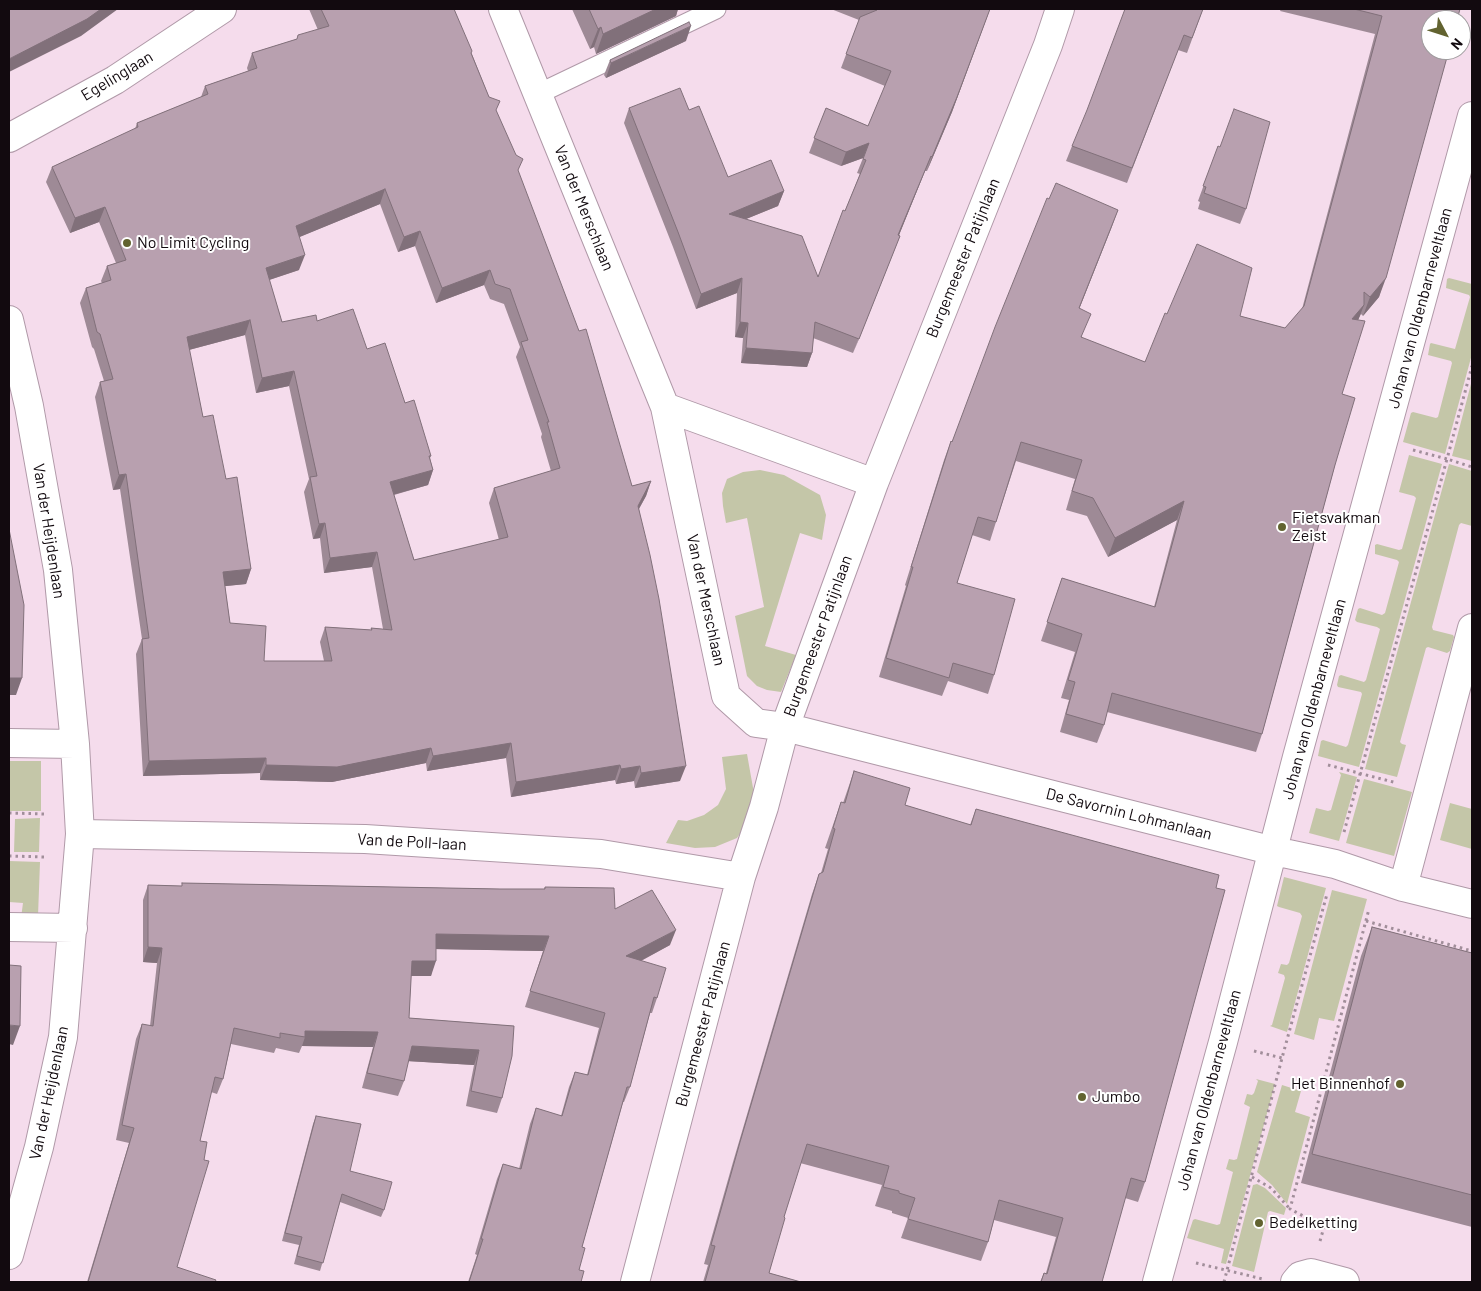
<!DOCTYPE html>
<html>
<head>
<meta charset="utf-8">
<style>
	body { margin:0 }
	#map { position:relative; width:1481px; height:1291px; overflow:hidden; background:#f5dcec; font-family:Barlow,sans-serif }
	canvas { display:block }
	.frame { position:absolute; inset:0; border:10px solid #120a0f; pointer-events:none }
	.north { position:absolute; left:1421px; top:10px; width:50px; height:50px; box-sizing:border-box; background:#fff; border:1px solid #a09d9f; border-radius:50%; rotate:130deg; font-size:14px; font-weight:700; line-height:20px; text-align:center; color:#120a0f }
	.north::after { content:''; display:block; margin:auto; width:18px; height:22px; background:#626330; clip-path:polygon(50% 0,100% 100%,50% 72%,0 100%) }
</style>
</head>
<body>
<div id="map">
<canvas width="1481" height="1291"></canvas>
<div class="frame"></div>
<div class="north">N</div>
</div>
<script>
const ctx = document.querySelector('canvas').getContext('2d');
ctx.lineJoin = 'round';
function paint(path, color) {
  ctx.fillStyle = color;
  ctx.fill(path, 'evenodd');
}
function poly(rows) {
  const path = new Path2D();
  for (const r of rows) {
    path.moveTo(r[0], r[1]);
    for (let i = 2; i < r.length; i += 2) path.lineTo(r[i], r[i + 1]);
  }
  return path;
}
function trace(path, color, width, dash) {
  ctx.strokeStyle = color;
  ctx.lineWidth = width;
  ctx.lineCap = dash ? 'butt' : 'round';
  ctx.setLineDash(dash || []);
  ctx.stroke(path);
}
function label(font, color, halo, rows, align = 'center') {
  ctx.font = font + ' Barlow,sans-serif';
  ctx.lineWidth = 4;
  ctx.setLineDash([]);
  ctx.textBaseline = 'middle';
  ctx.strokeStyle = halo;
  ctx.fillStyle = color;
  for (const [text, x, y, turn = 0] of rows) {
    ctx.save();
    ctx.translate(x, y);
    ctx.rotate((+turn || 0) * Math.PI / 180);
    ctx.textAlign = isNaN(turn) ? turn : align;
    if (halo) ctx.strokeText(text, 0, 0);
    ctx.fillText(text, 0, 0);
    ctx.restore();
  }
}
paint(poly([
	[1449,278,1472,284,1472,354,1445,454,1403,442,1411,413,1413,412,1436,418,1438,417,1452,363,1451,361,1428,355,1430,344,1431,343,1455,349,1470,297,1469,295,1446,288,1447,279],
	[1472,380,1472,461,1452,456],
	[1409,455,1442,464,1359,767,1318,756,1321,741,1323,740,1346,747,1348,745,1362,694,1361,692,1338,687,1337,685,1339,676,1341,675,1364,682,1366,680,1380,629,1377,627,1357,622,1355,620,1358,609,1360,608,1382,615,1385,613,1399,562,1397,560,1375,554,1375,545,1377,544,1399,550,1402,549,1416,498,1414,496,1399,492],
	[1449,464,1472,471,1472,526,1461,523,1459,525,1432,627,1433,630,1453,635,1454,637,1450,651,1447,653,1428,647,1426,648,1400,742,1402,744,1406,745,1397,777,1365,769],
	[760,470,784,475,820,495,826,515,822,540,800,533,765,646,796,655,781,692,767,690,757,686,747,676,735,616,764,607,747,518,726,523,723,506,722,493,727,479,743,472],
	[747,754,755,799,750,819,737,838,715,847,695,848,666,843,678,820,687,821,704,815,718,805,726,789,722,757],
	[9,761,41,761,41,811,9,811],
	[1339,772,1357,777,1339,841,1309,833,1316,808,1328,811,1331,810,1341,775],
	[1364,779,1412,792,1394,856,1346,843],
	[1450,803,1472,809,1472,849,1440,840],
	[40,818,39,852,14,852,15,819],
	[9,861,40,862,38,916,21,918,23,903,9,902],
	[1284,877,1326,888,1287,1032,1270,1026,1272,1025,1285,978,1284,975,1278,973,1281,964,1287,965,1289,963,1302,916,1300,913,1279,907,1277,906],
	[1332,890,1367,899,1334,1021,1319,1018,1314,1040,1294,1034],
	[1256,1079,1275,1084,1226,1264,1221,1263,1224,1249,1187,1238,1193,1220,1195,1219,1217,1225,1220,1224,1233,1172,1226,1169,1229,1159,1234,1160,1237,1159,1250,1107,1244,1104,1247,1094,1252,1095,1254,1093,1258,1081],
	[1282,1085,1301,1091,1295,1112,1310,1117,1287,1204,1272,1185,1257,1172],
	[1257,1184,1265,1188,1286,1208,1284,1215,1270,1211,1268,1212,1254,1272,1232,1266,1253,1185]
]), '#c4c6a8');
const service = poly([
	[538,94,716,9]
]);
const minor = poly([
	[503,9,665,407,726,696,756,723,785,727,1274,851,1335,864,1403,887,1472,904],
	[9,138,115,80,222,9],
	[9,320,29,406,58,570,75,744,80,834,63,1037,39,1147,9,1255],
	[665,407,874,483],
	[9,743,75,744],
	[80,834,365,839,601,854,741,877],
	[1403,887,1472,628],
	[9,927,73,928],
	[635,1282,741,877,764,807,785,727,874,483,1048,45,1060,9],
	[1157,1282,1223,1042,1297,757,1472,116],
	[1295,1282,1300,1276,1311,1273,1345,1282]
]);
trace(service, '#b099a8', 21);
trace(minor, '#b099a8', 30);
trace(poly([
	[1413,450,1447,459,1472,366],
	[1328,765,1397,783],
	[9,813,46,814],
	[1344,832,1447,459,1472,467],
	[9,856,46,857],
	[1366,921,1472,951],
	[1254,1051,1282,1058],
	[1252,1177,1271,1188,1290,1209],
	[1320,1241,1324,1227,1290,1209,1369,909],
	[1196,1263,1263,1279],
	[1224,1282,1282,1058,1327,894]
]), '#a18e9a', 3, [2.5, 4]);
trace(service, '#fff', 19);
trace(minor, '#fff', 28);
paint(poly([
	[309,9,454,9,489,97,496,110,632,486,651,481,646,496,639,509,680,781,635,788,634,781,616,784,615,780,511,797,506,758,427,771,426,763,332,782,260,780,260,773,143,776,136,654,142,639,120,489,113,490,95,397,100,382,104,381,94,349,92,347,80,303,86,288,102,283,101,281,107,266,116,263,99,222,70,233,46,182,52,167,135,129,137,123,201,97,205,86,248,71,247,68,252,53,297,39,318,30],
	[380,204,398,252,415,246,436,303,484,285,490,299,504,304,520,347,516,357,542,434,541,437,551,471,494,488,489,503,499,540,414,560,394,495,428,485,433,470,430,458,431,456,405,403,367,349,317,321,282,322,269,280,299,270,299,237],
	[245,335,256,393,289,386,309,479,304,492,313,539,320,538,324,573,372,567,383,629,371,628,371,630,325,627,320,642,324,661,264,661,230,623,225,586,246,584,251,569,226,479,203,417,189,350],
	[572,9,679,9,678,9,676,16,596,54,594,47,590,49],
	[831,9,990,9,952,112,927,171,925,171,899,235,900,236,894,250,853,353,813,338,812,353,807,367,741,363,743,338,735,337,737,293,696,309,673,247,624,123,629,108,689,110,728,177,784,191,778,206,746,219,818,277,860,174,857,173,863,158,841,166,809,153,826,108,868,126,885,86,841,68,859,20],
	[1203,9,1187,53,1178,50,1127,183,1066,161,1072,146],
	[1281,9,1460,9,1379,297,1363,316,1361,314,1358,320,1342,394,1335,465,1262,734,1256,752,1107,712,1104,725,1097,743,1060,732,1069,700,1061,698,1075,652,1041,641,1062,578,1154,607,1177,520,1108,557,1087,516,1066,510,1075,479,1016,461,996,522,990,541,972,535,957,583,994,675,988,694,948,681,942,696,879,677,906,586,905,585,944,460,951,441,952,442,1049,199,1118,210,1079,309,1082,338,1145,362,1167,314,1240,316,1285,328,1302,309,1375,34,1280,11],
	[686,41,606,78,604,75,610,60],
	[1218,146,1246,209,1240,224,1198,209,1200,202,1198,201],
	[854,771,905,805,970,825,976,809,1216,888,1145,1182,1138,1202,1125,1198,1102,1282,1040,1282,1044,1273,1046,1273,1056,1237,994,1220,988,1242,981,1261,901,1238,908,1218,892,1213,892,1211,875,1206,882,1185,800,1163,784,1217,769,1273,801,1282,703,1282,708,1265,704,1264,733,1162,812,894,819,874,821,873,828,849,825,848,834,822,841,802,843,803],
	[182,883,500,889,544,889,545,887,615,909,670,945,641,961,657,998,652,1013,650,1013,630,1087,624,1102,623,1102,582,1247,579,1270,581,1282,468,1282,477,1255,475,1254,497,1179,503,1164,519,1169,530,1124,536,1108,561,1116,569,1087,575,1072,587,1075,599,1028,525,1007,543,951,436,949,431,976,411,976,409,1018,514,1026,502,1098,497,1113,466,1106,474,1065,408,1061,404,1081,398,1096,362,1088,373,1047,302,1046,299,1053,276,1048,274,1053,231,1044,223,1079,217,1094,211,1092,200,1141,177,1267,215,1282,87,1282,129,1143,116,1140,136,1039,142,1024,150,1026,157,963,143,962,143,900,148,885,182,886],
	[1372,927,1472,953,1472,1227,1301,1183,1361,956],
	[316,1116,350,1171,384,1210,381,1217,340,1202,320,1271,294,1264,299,1245,282,1241,313,1124]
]), '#9e8a96');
paint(poly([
	[101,9,118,9,81,36,9,72,9,59],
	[656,9,679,9,678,9,676,16,596,54,603,34],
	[990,9,952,112,927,171,932,157],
	[691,26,686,41,606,78,611,63],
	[601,27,594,47,590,49,598,29],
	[869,143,863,158,841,166,846,152],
	[931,156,925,171,893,250,898,235],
	[385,189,380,204,290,241,296,226],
	[784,191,778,206,724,228,729,214],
	[105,207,99,222,70,233,75,218],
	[1118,210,1111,229,1072,327,1079,308],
	[420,231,415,246,398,252,404,237],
	[900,236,894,250,853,353,859,339],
	[305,255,299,270,260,283,266,268],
	[490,270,484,285,436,303,442,288],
	[742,278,737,293,696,309,701,294],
	[1386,278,1379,297,1363,316,1370,297],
	[1364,305,1357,323,1352,319],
	[250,320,245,335,181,352,187,337],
	[740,322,748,323,743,338,735,337],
	[746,348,812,353,807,367,741,363],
	[294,371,289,386,256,393,262,378],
	[433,470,428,485,385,497,390,482],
	[126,474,120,489,113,490,119,475],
	[651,481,646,496,632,521,638,506],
	[1184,501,1177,520,1108,557,1115,538],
	[325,523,320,538,313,539,319,524],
	[377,552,372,567,324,573,330,558],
	[251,569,246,584,217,587,223,572],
	[9,678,22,678,16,695,9,695],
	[511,743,506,758,427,771,433,756],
	[431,748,426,763,332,782,260,780,266,765],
	[266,758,260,773,143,776,149,761],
	[620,765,615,780,511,797,516,782],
	[640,766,634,781,616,784,621,769],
	[686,766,680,781,635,788,641,773],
	[676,930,670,945,620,972,626,956],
	[436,934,549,936,543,951,431,949],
	[148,947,162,948,157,963,143,962],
	[412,961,436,961,431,976,406,976],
	[9,1025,20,1026,13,1045,9,1044],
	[305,1031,378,1032,373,1047,302,1046,305,1037],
	[412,1046,479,1050,474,1065,406,1061]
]), '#81707a');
const building = poly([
	[9,9,101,9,87,19,9,59,9,9],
	[321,9,454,9,472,51,471,53,489,97,500,101,496,110,516,155,523,159,518,170,579,331,586,329,632,486,651,481,638,506,650,555,659,599,686,766,641,773,640,766,621,769,620,765,516,782,511,743,433,756,431,748,337,767,266,765,266,758,149,761,142,639,149,638,126,474,119,475,100,382,113,379,100,334,97,332,86,288,111,280,107,266,126,260,105,207,75,218,52,167,138,127,137,123,208,94,205,86,257,68,252,53,297,39,298,35,329,26,321,9],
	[385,189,404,237,420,231,442,288,490,270,495,284,510,289,528,340,521,342,549,422,547,422,560,468,494,488,508,537,414,560,390,482,433,470,429,456,431,456,414,400,405,403,385,343,367,349,353,309,317,321,316,315,282,322,266,268,305,255,296,226,385,189],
	[250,320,262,378,294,371,317,476,310,477,319,524,325,523,330,558,377,552,392,630,371,628,372,630,325,627,332,661,264,661,266,626,230,623,223,572,251,569,237,477,226,479,213,415,203,417,187,337,250,320],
	[589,9,656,9,603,34,601,27,598,29,589,9],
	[874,9,990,9,957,97,932,157,931,156,898,235,900,236,859,339,815,322,812,353,746,348,748,323,740,322,742,278,701,294,678,232,629,108,680,88,689,110,699,106,728,177,771,160,784,191,729,214,802,236,818,277,843,210,845,211,866,160,863,159,869,143,846,152,814,138,826,108,868,126,891,71,846,54,860,17,877,10,874,9],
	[1125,9,1203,9,1192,38,1184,35,1132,168,1072,146,1087,110,1125,9],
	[1354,9,1460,9,1457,20,1431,20,1431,50,1449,50,1386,278,1370,297,1364,292,1364,305,1352,319,1365,321,1342,394,1355,398,1335,465,1262,734,1112,693,1104,725,1066,714,1075,682,1068,680,1082,634,1047,622,1062,578,1155,607,1184,501,1115,538,1093,498,1072,491,1082,460,1021,442,996,522,978,517,957,583,1015,599,994,675,953,663,949,678,886,658,913,567,911,567,951,441,952,442,995,327,1047,198,1049,199,1056,183,1118,210,1079,308,1091,314,1081,337,1145,362,1165,313,1167,314,1197,244,1252,268,1240,316,1285,328,1304,306,1382,16,1354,9],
	[689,22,691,26,611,63,610,60,689,22],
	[1234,109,1270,122,1246,209,1204,193,1206,187,1203,186,1218,146,1220,147,1234,109],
	[9,529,24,605,22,678,9,678,9,529],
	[854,771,910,788,905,805,971,825,976,809,1219,875,1216,888,1225,890,1145,1182,1131,1178,1102,1282,1041,1282,1044,1273,1047,1274,1063,1218,999,1200,988,1242,908,1219,915,1198,899,1193,899,1191,883,1187,889,1166,807,1144,784,1217,785,1218,769,1273,801,1282,705,1282,715,1246,711,1245,740,1142,819,874,823,872,835,829,833,828,841,802,845,803,854,771],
	[182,883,500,889,545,889,545,887,614,888,615,909,652,890,676,930,626,956,666,968,657,998,654,997,630,1087,627,1087,582,1247,585,1248,579,1270,584,1271,581,1282,469,1282,483,1239,481,1239,503,1164,521,1169,536,1108,562,1116,575,1072,588,1075,605,1013,530,991,549,936,436,934,436,961,412,961,409,1018,514,1026,512,1056,502,1098,471,1091,479,1050,412,1046,404,1081,367,1073,378,1032,305,1031,305,1037,280,1033,280,1038,234,1028,223,1079,215,1077,200,1141,207,1142,204,1160,209,1161,177,1267,216,1280,215,1282,88,1282,134,1128,122,1125,142,1024,153,1026,162,948,148,947,148,885,182,886,182,883],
	[1372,927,1472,953,1472,1195,1312,1154,1372,927],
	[9,965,21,966,20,1026,9,1025,9,965],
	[316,1116,361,1124,350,1171,392,1182,384,1210,342,1194,323,1263,297,1256,302,1237,285,1233,316,1116]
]);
paint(building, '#b8a0af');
trace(building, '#81707a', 1);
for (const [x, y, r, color] of [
	[127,243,5,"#626330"],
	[1282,527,5,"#626330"],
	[1400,1084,5,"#626330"],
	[1082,1097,5,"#626330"],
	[1259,1223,5,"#626330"]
]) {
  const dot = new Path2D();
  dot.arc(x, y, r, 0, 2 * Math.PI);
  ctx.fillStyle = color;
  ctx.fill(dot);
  trace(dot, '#fff', 2);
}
label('16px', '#120a0f', '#fff', [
	["Egelinglaan",117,76,-31],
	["Van der Merschlaan",584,208,68],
	["Burgemeester Patijnlaan",963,258,-68],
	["Johan van Oldenbarneveltlaan",1420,308,-75],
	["Van der Heijdenlaan",49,531,81],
	["Van der Merschlaan",706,600,78],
	["Burgemeester Patijnlaan",818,636,-70],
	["Johan van Oldenbarneveltlaan",1314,699,-75],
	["De Savornin Lohmanlaan",1129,814,14],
	["Van de Poll-laan",412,842,3],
	["Burgemeester Patijnlaan",703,1024,-75],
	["Johan van Oldenbarneveltlaan",1209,1090,-75],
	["Van der Heijdenlaan",49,1093,-78]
]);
label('16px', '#120a0f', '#fff', [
	["No Limit Cycling",137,243],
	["Fietsvakman",1292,518],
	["Zeist",1292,536],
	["Het Binnenhof",1390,1084,"right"],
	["Jumbo",1092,1097],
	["Bedelketting",1269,1223]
], 'left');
</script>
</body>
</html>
